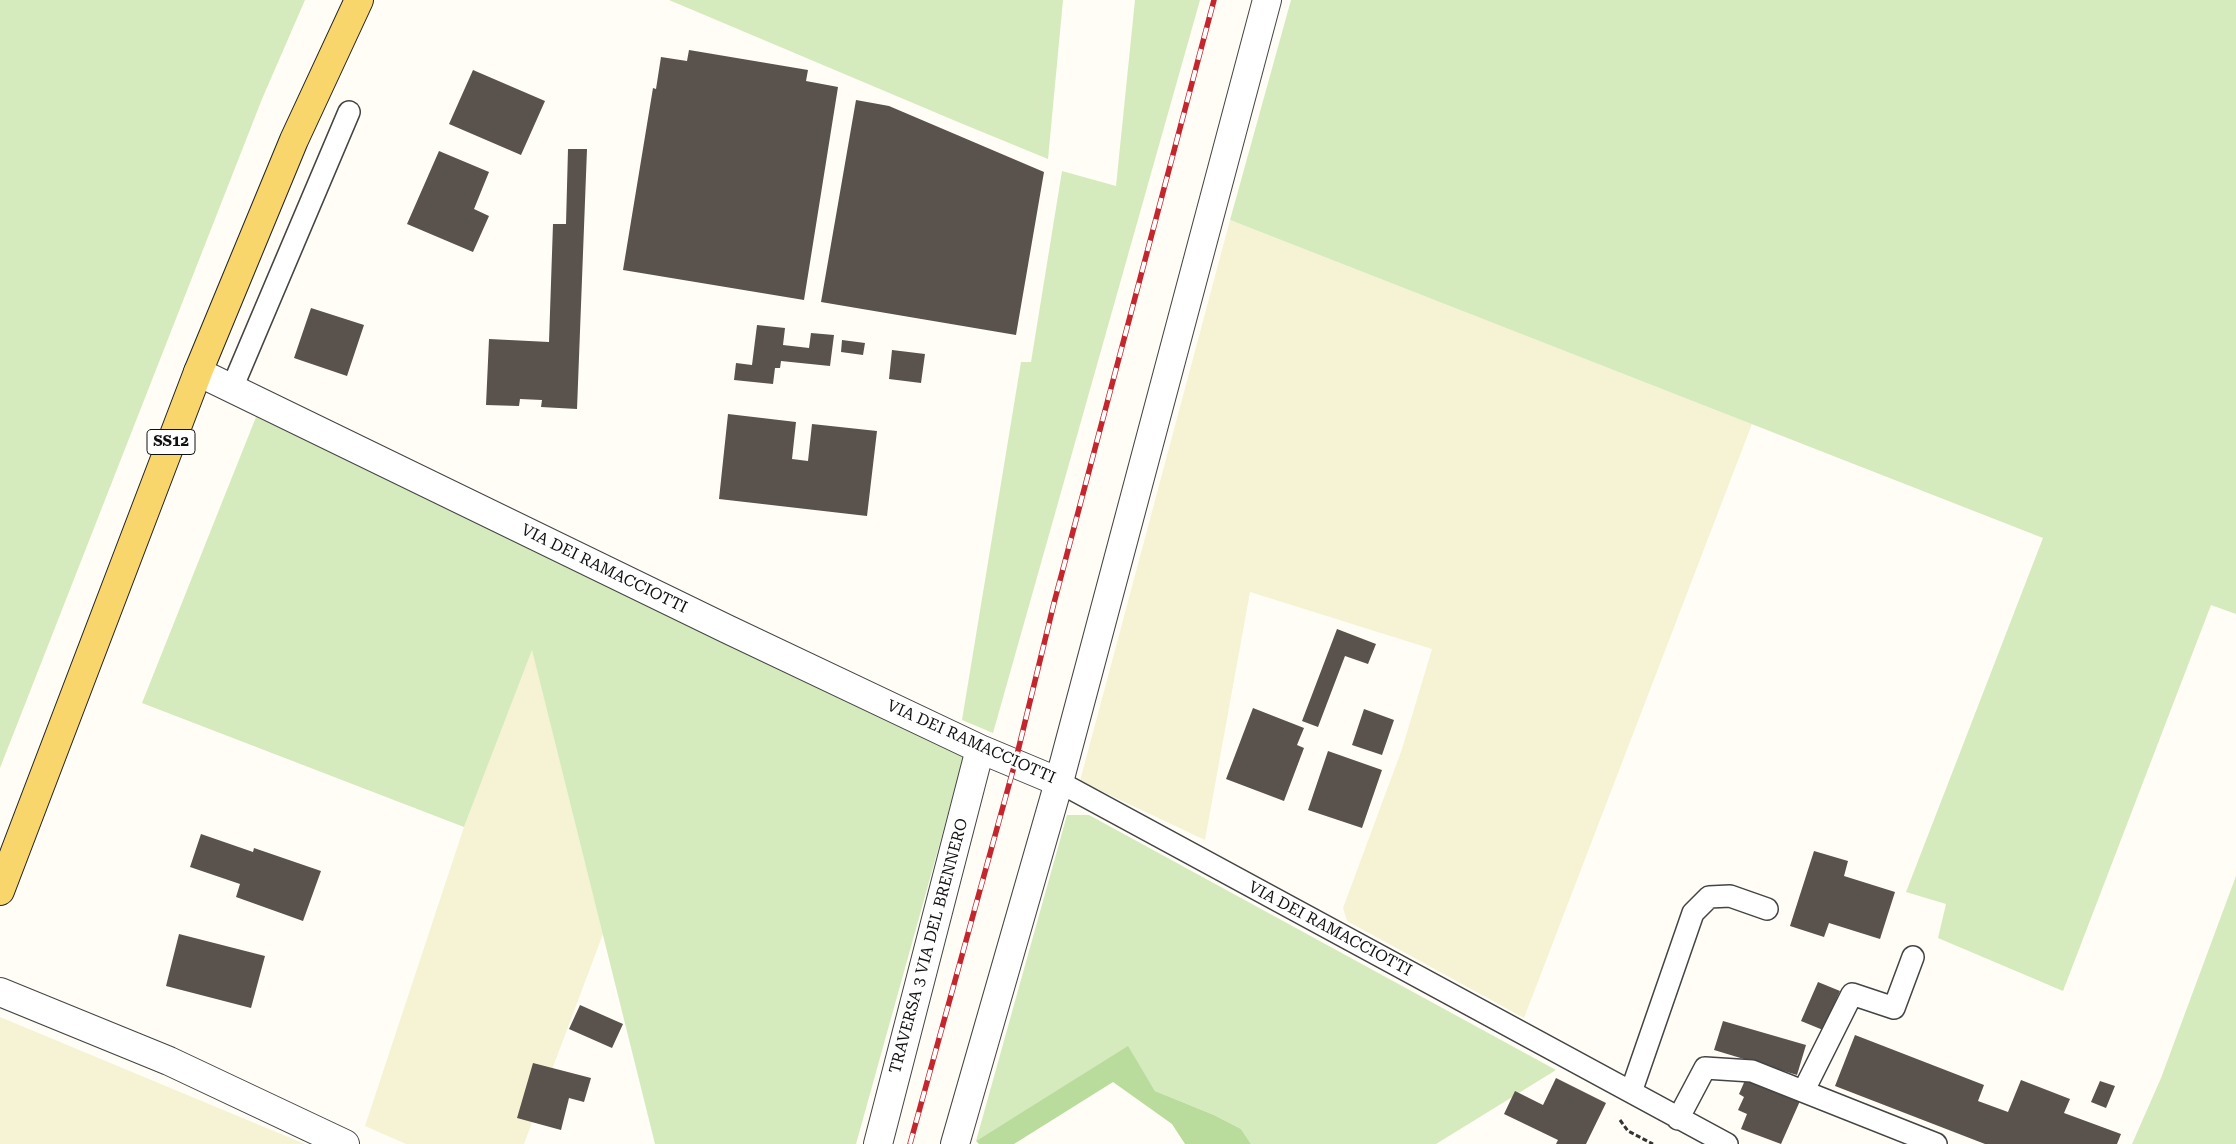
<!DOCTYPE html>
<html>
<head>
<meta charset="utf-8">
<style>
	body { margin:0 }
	canvas { display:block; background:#fffdf5 }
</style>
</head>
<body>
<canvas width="2236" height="1144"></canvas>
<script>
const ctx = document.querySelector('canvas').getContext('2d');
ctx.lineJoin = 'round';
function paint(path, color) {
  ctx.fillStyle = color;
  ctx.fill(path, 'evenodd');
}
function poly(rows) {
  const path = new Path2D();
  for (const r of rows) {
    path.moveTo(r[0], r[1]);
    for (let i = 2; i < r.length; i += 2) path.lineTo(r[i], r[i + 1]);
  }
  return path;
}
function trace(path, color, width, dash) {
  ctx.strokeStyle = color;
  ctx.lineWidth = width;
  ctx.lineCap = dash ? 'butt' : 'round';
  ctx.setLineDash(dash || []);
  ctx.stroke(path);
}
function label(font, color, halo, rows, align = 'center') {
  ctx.font = font + ' "Roboto Serif",serif';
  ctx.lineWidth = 5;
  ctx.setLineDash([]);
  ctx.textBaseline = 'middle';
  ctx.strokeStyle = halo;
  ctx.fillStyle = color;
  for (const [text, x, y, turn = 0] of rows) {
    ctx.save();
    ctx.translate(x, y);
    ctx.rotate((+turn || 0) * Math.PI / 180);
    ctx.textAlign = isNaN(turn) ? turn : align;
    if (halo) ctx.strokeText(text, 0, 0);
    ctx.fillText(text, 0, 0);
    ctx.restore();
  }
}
paint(poly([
	[1230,220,1752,424,1524,1018,1347,921,1343,908,1402,749,1432,649,1250,592,1205,840,1080,781],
	[532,649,603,934,524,1144,406,1144,365,1126,464,827],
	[0,1017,305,1144,0,1144]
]), '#f6f3d4');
paint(poly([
	[0,0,305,0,262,99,0,768],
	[669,0,1063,0,1048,159,958,122],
	[1135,0,1200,0,993,733,962,720,1021,362,1031,362,1062,171,1116,186],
	[1291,0,2236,0,2236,614,2211,605,2063,991,1938,938,1946,904,1906,892,2043,538,1230,220],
	[256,417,966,749,856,1144,655,1144,532,650,464,827,142,703],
	[1067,815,1089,815,1556,1070,1436,1144,1251,1144,1241,1129,1214,1115,1155,1091,1128,1047,976,1141],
	[2236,876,2236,1144,2132,1144,2161,1078]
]), '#d5ebbd');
paint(poly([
	[1128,1046,1155,1091,1214,1115,1241,1129,1251,1144,1185,1144,1172,1124,1113,1082,1014,1144,979,1144,976,1141]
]), '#b9dc9c');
paint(poly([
	[689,50,808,70,806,81,838,87,804,300,623,270,653,88,656,89,661,57,687,61],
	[473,70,545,101,521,155,449,124],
	[856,100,889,106,1044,172,1016,335,821,302],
	[568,149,587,149,577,409,541,407,542,400,520,399,519,406,486,405,489,339,549,342,553,224,566,224],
	[439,151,489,172,474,209,489,216,473,252,407,224],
	[311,308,364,325,347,376,294,358],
	[757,325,785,328,783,345,809,348,811,333,834,335,830,366,781,361,780,368,775,368,773,384,734,380,736,363,752,365],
	[842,340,865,343,863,355,841,352],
	[892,350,925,354,921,383,889,379],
	[728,414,796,422,792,459,808,461,812,424,877,431,867,516,719,499],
	[1337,629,1376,644,1368,664,1345,656,1318,727,1302,721],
	[1253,708,1304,728,1297,745,1304,748,1284,801,1226,779],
	[1364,709,1394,720,1382,755,1352,745],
	[1328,751,1382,770,1362,828,1308,810],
	[201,834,253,852,254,848,321,871,303,921,236,897,240,884,190,867],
	[1814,851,1848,861,1844,876,1895,892,1880,939,1829,923,1824,937,1790,926],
	[179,934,265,956,251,1008,166,986],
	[1818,982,1840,991,1823,1030,1801,1021],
	[580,1005,623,1024,612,1048,569,1029],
	[1723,1021,1806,1045,1797,1075,1714,1050],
	[1855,1035,1984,1085,1978,1101,2008,1112,2021,1080,2070,1099,2064,1113,2121,1134,2117,1144,1985,1144,1835,1086],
	[533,1063,591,1078,584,1102,569,1098,561,1130,517,1118],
	[1556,1078,1606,1103,1586,1144,1556,1144,1558,1140,1504,1114,1515,1091,1543,1105],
	[1746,1078,1800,1101,1781,1144,1741,1129,1747,1114,1738,1110,1744,1097,1739,1094],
	[2100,1081,2115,1086,2106,1108,2091,1102]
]), '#5a524d');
const service = poly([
	[232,388,349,112],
	[1059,782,1727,1144],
	[1804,1090,1852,994,1894,1008,1913,957],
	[1631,1092,1693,913,1709,897,1730,896,1767,909],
	[1678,1119,1705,1068,1752,1071,1936,1144]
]);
const minor = poly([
	[198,372,727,629,980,749,1059,782],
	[0,992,169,1061,345,1144],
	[878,1144,980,749],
	[955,1144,1059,782,1267,0]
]);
const primary = poly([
	[0,891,198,372,294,140,359,0]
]);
trace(service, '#444', 24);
trace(minor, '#444', 30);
trace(primary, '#222', 30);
trace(poly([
	[1620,1120,1628,1131,1653,1144]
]), '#333', 3, [5, 2.5]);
trace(service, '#fff', 21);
trace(minor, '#fff', 28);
trace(primary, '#f9d66b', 28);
const rail = poly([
	[910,1144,1015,763,1054,603,1214,0]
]);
trace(rail, '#c4262e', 5.5);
trace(rail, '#fff', 4, [11]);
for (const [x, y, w] of [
	[171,442,48]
]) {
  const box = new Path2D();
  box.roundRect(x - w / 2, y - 12.5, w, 25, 4);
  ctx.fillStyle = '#fff';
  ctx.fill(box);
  trace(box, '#111', 1);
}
label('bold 15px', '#111', null, [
	["SS12",171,442]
]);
label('16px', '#111', '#fff', [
	["VIA DEI RAMACCIOTTI",604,569,26],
	["VIA DEI RAMACCIOTTI",971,742,24],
	["VIA DEI RAMACCIOTTI",1330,929,28],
	["TRAVERSA 3 VIA DEL BRENNERO",929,946,-75]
]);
</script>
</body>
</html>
